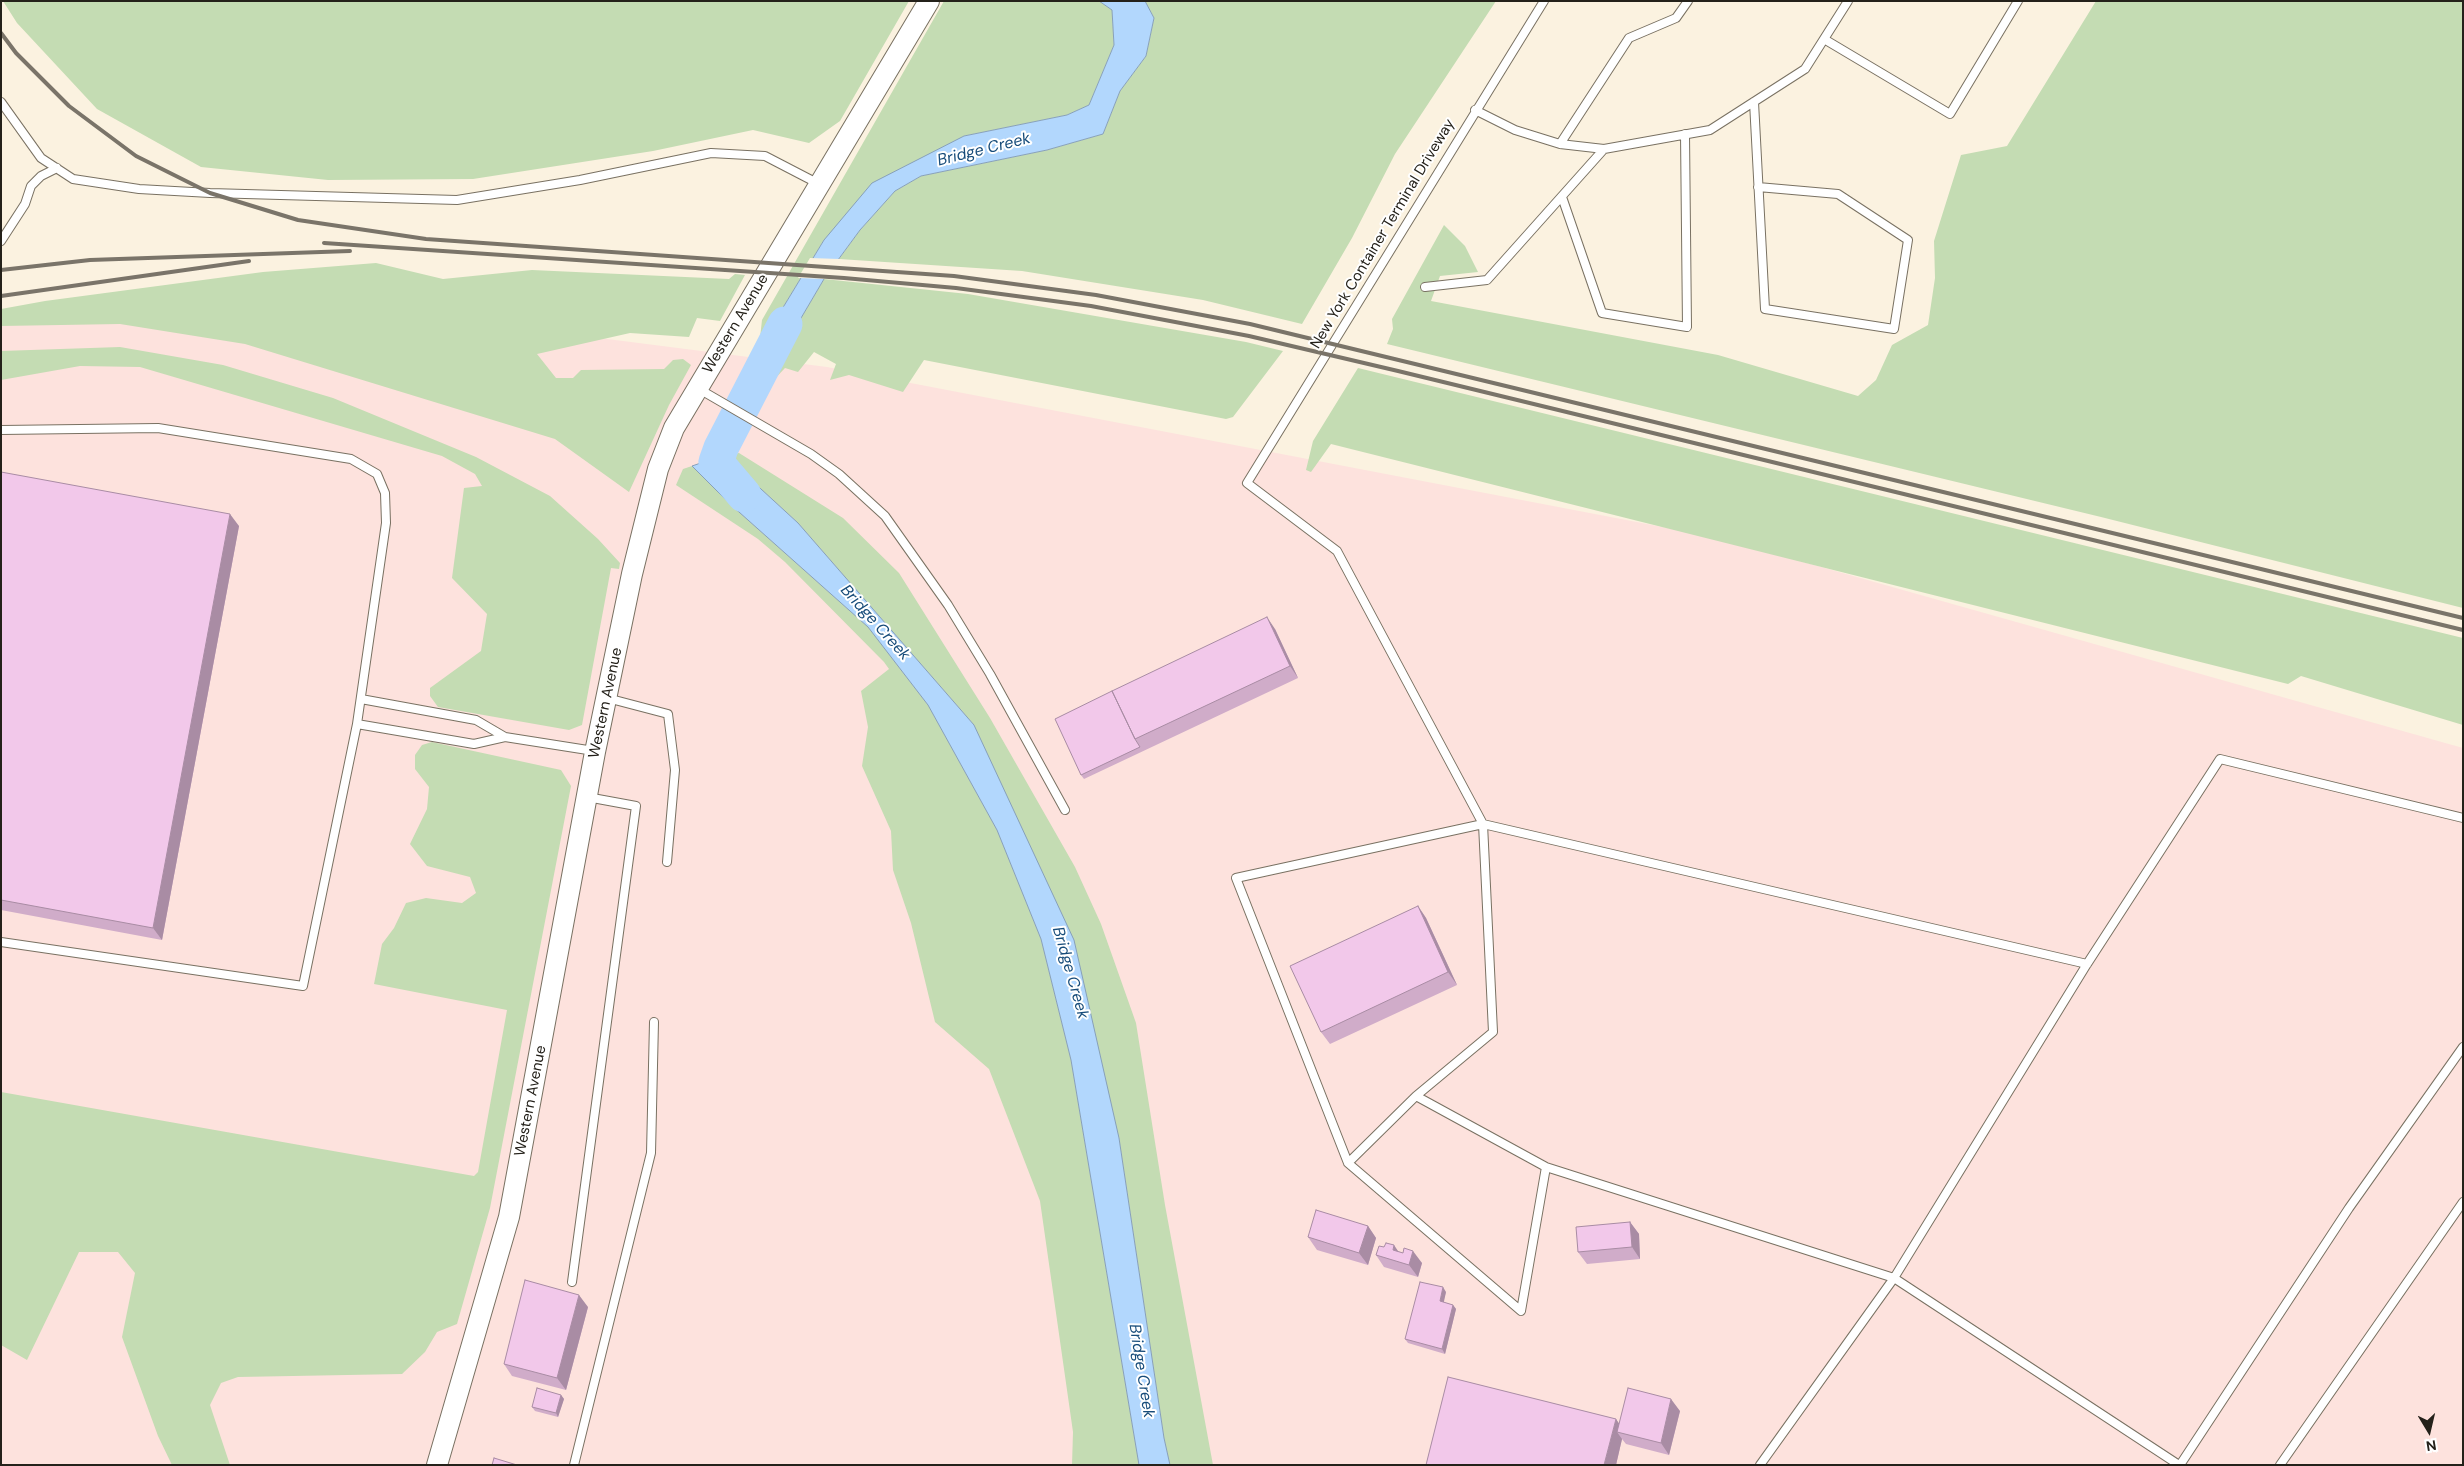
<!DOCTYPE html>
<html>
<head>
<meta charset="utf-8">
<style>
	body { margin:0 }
	#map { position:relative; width:2464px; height:1466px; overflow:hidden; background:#fbf2e0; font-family:"DM Sans",sans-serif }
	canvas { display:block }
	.frame { position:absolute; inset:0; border:2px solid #24211a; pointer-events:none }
	.north { position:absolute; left:2404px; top:1406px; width:50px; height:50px; -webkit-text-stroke:4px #fff; paint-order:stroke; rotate:171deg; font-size:14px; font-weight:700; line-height:20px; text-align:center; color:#24211a }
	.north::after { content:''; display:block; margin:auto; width:18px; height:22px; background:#24211a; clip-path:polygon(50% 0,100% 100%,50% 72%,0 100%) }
</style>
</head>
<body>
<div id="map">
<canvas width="2464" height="1466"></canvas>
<div class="frame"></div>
<div class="north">N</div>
</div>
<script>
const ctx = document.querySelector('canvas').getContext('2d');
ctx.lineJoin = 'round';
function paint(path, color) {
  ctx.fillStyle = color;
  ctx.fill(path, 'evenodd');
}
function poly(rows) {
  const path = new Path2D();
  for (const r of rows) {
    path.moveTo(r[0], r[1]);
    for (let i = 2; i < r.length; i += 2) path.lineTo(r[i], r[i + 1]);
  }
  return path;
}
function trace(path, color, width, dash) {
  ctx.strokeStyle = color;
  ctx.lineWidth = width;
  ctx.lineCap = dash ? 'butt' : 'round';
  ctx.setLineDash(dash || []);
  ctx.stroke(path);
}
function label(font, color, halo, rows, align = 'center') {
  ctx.font = font + ' "DM Sans",sans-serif';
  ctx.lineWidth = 4;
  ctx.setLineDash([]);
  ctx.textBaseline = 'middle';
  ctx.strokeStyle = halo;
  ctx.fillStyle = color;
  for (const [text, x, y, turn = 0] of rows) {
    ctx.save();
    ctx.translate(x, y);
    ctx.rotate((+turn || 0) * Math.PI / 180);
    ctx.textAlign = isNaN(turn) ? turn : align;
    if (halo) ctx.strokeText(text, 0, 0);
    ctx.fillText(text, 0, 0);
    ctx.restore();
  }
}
paint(poly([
	[1,312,419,315,827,367,1715,537,2463,748,2463,1465,1,1465]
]), '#fde2dd');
paint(poly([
	[3,1,909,1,840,121,809,143,753,130,653,151,473,179,328,180,201,167,97,109,17,23],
	[944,1,1099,1,1112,10,1114,45,1089,105,1067,115,964,136,824,240,759,347,762,320],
	[1145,1,1496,1,1395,154,1352,238,1302,324,1203,300,1022,271,839,259,860,230,895,191,921,176,1047,150,1103,134,1120,91,1146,56,1154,18],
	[2096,1,2463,1,2463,608,2101,517,1387,344,1393,329,1392,319,1444,225,1465,246,1478,272,1440,276,1431,301,1718,355,1858,396,1876,380,1892,345,1928,325,1935,278,1934,241,1961,155,2007,146],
	[376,263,443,279,532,270,729,279,735,274,745,275,720,321,697,318,689,337,630,333,537,354,556,378,573,378,581,370,664,369,673,360,683,359,691,365,669,405,629,492,555,439,245,344,120,324,1,326,1,309,45,301,263,272],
	[824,279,968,294,1246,342,1283,351,1233,417,1226,419,924,360,903,392,849,375,830,380,836,364,814,352,798,372,785,368,765,389,764,381],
	[120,347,223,365,333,398,476,457,550,496,598,539,620,563,619,569,611,568,582,725,569,730,438,707,430,696,430,688,481,651,487,614,452,578,464,488,482,486,475,474,442,456,140,367,80,366,1,380,1,351],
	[1358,368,2463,638,2463,725,2301,676,2288,684,1331,444,1311,472,1306,470,1313,441],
	[739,453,843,518,899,573,990,718,1075,867,1101,924,1136,1023,1165,1205,1213,1465,1170,1465,1164,1438,1119,1138,974,725,798,523,724,455],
	[692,466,730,504,868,627,928,705,997,830,1041,939,1071,1060,1139,1465,1072,1465,1073,1432,1040,1201,989,1069,935,1022,911,923,893,870,891,831,862,766,868,727,861,691,889,669,884,662,785,562,758,539,676,485,683,469],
	[432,742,561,770,571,786,490,1208,457,1324,437,1332,425,1352,402,1374,238,1377,221,1383,210,1405,230,1465,172,1465,158,1436,122,1337,135,1273,118,1252,79,1252,27,1360,1,1345,1,1092,474,1176,478,1172,507,1010,374,984,382,944,394,928,406,903,426,898,462,903,476,893,470,877,427,866,410,844,427,809,429,787,415,769,415,755,422,745]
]), '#c4dcb3');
const water = poly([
	[1099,1,1145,1,1154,18,1146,56,1120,91,1103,134,1047,150,921,176,895,191,860,230,824,279,764,381,759,347,824,240,872,183,964,136,1067,115,1089,105,1114,45,1112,10,1099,1],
	[724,455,798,523,974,725,1074,940,1119,1138,1164,1438,1170,1465,1139,1465,1071,1060,1041,939,997,830,928,705,868,627,730,504,692,466,724,455]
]);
paint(water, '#b2d7fd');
trace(water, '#87a0b9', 1);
paint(poly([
	[810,258,839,259,842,260,827,279,798,278]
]), '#fbf2e0');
trace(poly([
	[744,495,716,462,721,448,785,324]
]), '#b2d7fd', 35);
const service = poly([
	[1544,1,1247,483,1337,551,1483,824,1493,1032,1416,1096,1546,1167,1894,1278,2179,1465],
	[1824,39,1950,114,2018,1],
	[1,102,41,158,73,179,139,189,210,193,457,200,580,180,711,153,765,156,819,184],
	[1754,102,1765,309,1894,329,1908,240,1838,194,1758,187],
	[1560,144,1629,38,1676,18,1688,1],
	[1604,149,1710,130,1805,69,1848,1],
	[1562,197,1602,313,1687,327,1685,134],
	[1,241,25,204,31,186,41,176,57,168],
	[1425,287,1487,280,1604,149,1560,144,1515,130,1475,110],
	[699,389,811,454,839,474,885,516,948,605,990,674,1065,810],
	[1,430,158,428,351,459,377,474,385,493,386,523,357,724,303,986,1,942],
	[607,698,668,714,675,770,667,862],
	[361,699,476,720,505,737,594,751],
	[357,724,474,744,505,737],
	[1416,1096,1348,1163,1236,878,1483,824,2087,964],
	[1348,1163,1521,1311,1546,1167],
	[572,1282,636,806,587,797],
	[574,1465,651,1153,654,1022],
	[1760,1465,1894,1278,2087,964,2220,759,2463,818],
	[2180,1465,2349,1208,2463,1047],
	[2280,1465,2463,1202]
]);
const tertiary = poly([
	[437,1465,509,1217,595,752,632,574,658,469,674,428,929,1]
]);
trace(service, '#797162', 10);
trace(tertiary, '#797162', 22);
trace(service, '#fff', 8);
trace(tertiary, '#fff', 20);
trace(poly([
	[1,33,16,53,69,106,136,156,210,193,298,220,426,239,954,276,1096,295,1250,324,2463,618],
	[324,243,844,278,956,288,1091,306,1249,336,1398,371,2463,630],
	[1,270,90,260,350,251],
	[1,296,249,261]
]), '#7a7469', 4);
paint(poly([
	[1,472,239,526,162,940,1,910],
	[1275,629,1298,678,1084,779,1081,775],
	[1418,906,1426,918,1457,985,1330,1044,1321,1032],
	[1630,1222,1639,1234,1640,1259,1587,1264,1578,1252],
	[1368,1226,1376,1238,1368,1265,1317,1250,1308,1237],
	[1398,1251,1422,1263,1418,1277,1384,1267,1376,1255],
	[1446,1292,1443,1302,1453,1305,1456,1309,1445,1354,1408,1343,1405,1339],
	[588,1307,566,1390,512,1376,504,1364],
	[561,1395,564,1399,558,1417,535,1411,532,1407],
	[1680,1411,1669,1455,1626,1444,1622,1439,1616,1465,1616,1419,1619,1424]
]), '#d0acc9');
paint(poly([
	[230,514,239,526,162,940,153,928],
	[1267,617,1275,629,1298,678,1290,666],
	[1418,906,1426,918,1457,985,1448,972],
	[1630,1222,1639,1234,1640,1259,1632,1247],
	[1368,1226,1376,1238,1368,1265,1359,1253],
	[1394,1245,1402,1257,1393,1250],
	[1413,1251,1422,1263,1418,1277,1409,1265],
	[1443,1287,1446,1292,1443,1306,1440,1301],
	[579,1295,588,1307,566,1390,557,1378],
	[1453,1305,1456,1309,1445,1354,1442,1349],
	[561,1395,564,1399,558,1417,556,1413],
	[1671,1399,1680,1411,1669,1455,1661,1443],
	[1616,1419,1624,1431,1617,1432,1622,1439,1616,1465,1604,1465]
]), '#a98ca4');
const building = poly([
	[1,472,230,514,153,928,1,900,1,472],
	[1267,617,1290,666,1135,739,1112,691,1267,617],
	[1112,691,1135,739,1140,747,1081,775,1055,719,1112,691],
	[1418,906,1448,972,1321,1032,1290,966,1418,906],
	[1316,1210,1368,1226,1359,1253,1308,1237,1316,1210],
	[1630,1222,1632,1247,1578,1252,1576,1227,1630,1222],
	[1386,1243,1394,1245,1393,1250,1403,1253,1404,1248,1413,1251,1409,1265,1376,1255,1379,1246,1384,1247,1386,1243],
	[525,1280,579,1295,557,1378,504,1364,525,1280],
	[1420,1282,1443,1287,1440,1301,1453,1305,1442,1349,1405,1339,1420,1282],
	[1448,1377,1616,1419,1604,1465,1426,1465,1448,1377],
	[537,1388,561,1395,556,1413,532,1407,537,1388],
	[1628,1388,1671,1399,1661,1443,1617,1432,1628,1388],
	[494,1458,517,1465,492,1465,494,1458]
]);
paint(building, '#f2c8ea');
trace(building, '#a98ca4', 1);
label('15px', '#24211a', '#fff', [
	["New York Container Terminal Driveway",1383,234,-59],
	["Western Avenue",736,324,-59],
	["Western Avenue",606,703,-78],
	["Western Avenue",531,1101,-79]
]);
label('italic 16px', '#174c7a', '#fff', [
	["Bridge Creek",984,150,-14],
	["Bridge Creek",875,623,48],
	["Bridge Creek",1070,973,74],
	["Bridge Creek",1141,1371,81]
]);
</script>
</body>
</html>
